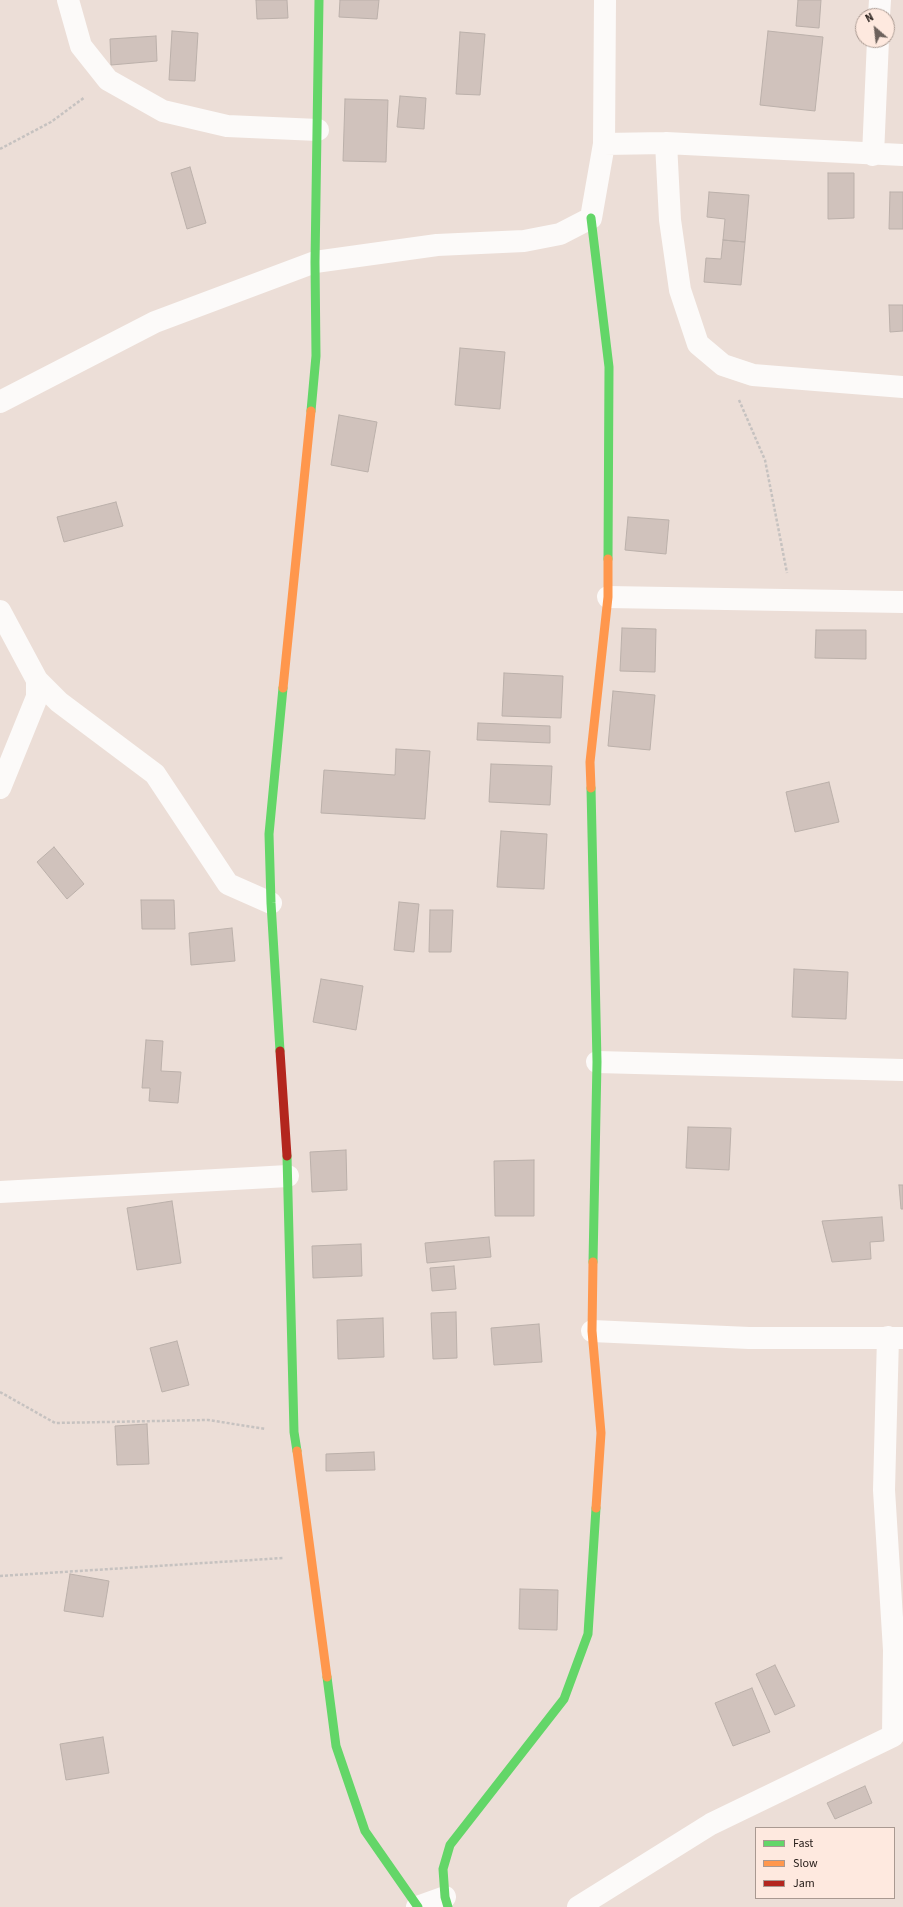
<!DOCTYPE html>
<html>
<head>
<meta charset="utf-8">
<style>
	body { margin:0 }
	#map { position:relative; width:903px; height:1907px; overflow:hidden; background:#ecded7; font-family:"Source Sans 3",sans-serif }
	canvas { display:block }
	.legend { position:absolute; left:755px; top:1827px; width:140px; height:72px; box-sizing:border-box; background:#fee9df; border:1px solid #a99991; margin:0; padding:5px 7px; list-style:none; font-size:12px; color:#29201c }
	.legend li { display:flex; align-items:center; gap:8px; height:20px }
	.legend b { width:20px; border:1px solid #a99991 }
	.north { position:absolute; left:855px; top:8px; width:40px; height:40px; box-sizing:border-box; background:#fee9df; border:1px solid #a99991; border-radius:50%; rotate:332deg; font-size:11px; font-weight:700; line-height:16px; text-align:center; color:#29201c }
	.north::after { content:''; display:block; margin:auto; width:14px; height:18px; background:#6d625d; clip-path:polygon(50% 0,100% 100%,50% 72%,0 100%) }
</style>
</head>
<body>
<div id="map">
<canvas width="903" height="1907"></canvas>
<ul class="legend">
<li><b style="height:5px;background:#63d668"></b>Fast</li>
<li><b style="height:5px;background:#ff974d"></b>Slow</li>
<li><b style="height:5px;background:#b3261e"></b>Jam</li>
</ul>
<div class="north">N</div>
</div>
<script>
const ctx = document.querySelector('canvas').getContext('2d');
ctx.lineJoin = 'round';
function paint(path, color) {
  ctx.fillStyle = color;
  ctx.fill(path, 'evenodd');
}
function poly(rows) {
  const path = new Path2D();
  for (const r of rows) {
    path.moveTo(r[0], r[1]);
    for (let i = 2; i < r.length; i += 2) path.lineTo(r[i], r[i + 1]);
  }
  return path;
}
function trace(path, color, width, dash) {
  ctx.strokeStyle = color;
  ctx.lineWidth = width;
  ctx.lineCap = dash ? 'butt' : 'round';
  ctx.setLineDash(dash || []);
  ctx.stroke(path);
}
const building = poly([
	[256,0,287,0,288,18,257,19,256,0],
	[340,0,379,0,377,19,339,17,340,0],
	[798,0,821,0,819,28,796,26,798,0],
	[172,31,198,33,195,81,169,80,172,31],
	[768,31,823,37,815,111,760,105,768,31],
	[460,32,485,34,480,95,456,94,460,32],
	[156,36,157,61,111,65,110,39,156,36],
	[400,96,426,98,424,129,397,127,400,96],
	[345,99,388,100,386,162,343,161,345,99],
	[190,167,206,223,187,229,171,173,190,167],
	[828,173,854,173,854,218,828,219,828,173],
	[709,192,749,195,745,242,723,240,725,219,707,217,709,192],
	[890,192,903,192,903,229,889,229,890,192],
	[723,240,745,242,741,285,704,282,706,258,721,259,723,240],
	[889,305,903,305,903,331,890,332,889,305],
	[460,348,505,352,500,409,455,405,460,348],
	[339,415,377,422,368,472,331,465,339,415],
	[116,502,123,526,64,542,57,517,116,502],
	[628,517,669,520,666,554,625,550,628,517],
	[622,628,656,629,655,672,620,671,622,628],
	[816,630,866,630,866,659,815,658,816,630],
	[504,673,563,676,561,718,502,716,504,673],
	[613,691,655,695,650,750,608,746,613,691],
	[478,723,550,726,550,743,477,740,478,723],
	[396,749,430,751,425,819,321,813,324,770,395,775,396,749],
	[491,764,552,766,550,805,489,802,491,764],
	[829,782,839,822,795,832,786,792,829,782],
	[501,831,547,834,544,889,497,887,501,831],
	[54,847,84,884,67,899,37,862,54,847],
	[141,900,174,900,175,929,142,929,141,900],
	[399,902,419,904,414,952,394,950,399,902],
	[430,910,453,910,451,952,429,952,430,910],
	[232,928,235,961,191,965,189,933,232,928],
	[794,969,848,972,846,1019,792,1017,794,969],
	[321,979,363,986,356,1030,313,1022,321,979],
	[146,1040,163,1041,161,1071,181,1072,178,1103,149,1101,150,1088,142,1088,146,1040],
	[688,1127,731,1128,729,1170,686,1168,688,1127],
	[346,1150,347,1190,312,1192,310,1152,346,1150],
	[534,1160,534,1216,495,1216,494,1161,534,1160],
	[899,1185,903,1185,903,1209,901,1209,899,1185],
	[172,1201,181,1263,137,1270,127,1208,172,1201],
	[882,1217,884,1241,870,1242,871,1259,832,1262,822,1221,882,1217],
	[489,1237,491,1257,427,1263,425,1243,489,1237],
	[361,1244,362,1276,313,1278,312,1246,361,1244],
	[454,1266,456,1289,432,1291,430,1268,454,1266],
	[456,1312,457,1358,433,1359,431,1313,456,1312],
	[383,1318,384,1357,338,1359,337,1320,383,1318],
	[539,1324,542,1362,494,1365,491,1328,539,1324],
	[177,1341,189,1385,162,1392,150,1348,177,1341],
	[147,1424,149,1464,117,1465,115,1426,147,1424],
	[374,1452,375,1470,326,1471,326,1454,374,1452],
	[70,1574,109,1581,103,1617,64,1611,70,1574],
	[520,1589,558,1590,557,1630,519,1629,520,1589],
	[775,1665,795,1706,775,1715,756,1674,775,1665],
	[752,1688,770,1732,733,1746,715,1703,752,1688],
	[103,1737,109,1773,66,1780,60,1744,103,1737],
	[865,1786,872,1803,835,1819,827,1803,865,1786]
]);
paint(building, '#d0c2bc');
trace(building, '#bbb0aa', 1);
trace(poly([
	[0,149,51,122,85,97],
	[739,400,765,460,787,573],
	[0,1392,55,1423,208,1420,266,1429],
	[0,1576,283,1558]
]), '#c6c2c0', 2.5, [3, 2]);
trace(poly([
	[68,0,81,46,108,80,163,111,227,126,318,130],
	[879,16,880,0],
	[666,143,670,220,680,290,698,344,723,365,753,375,903,387],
	[604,144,666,143,903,155],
	[873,155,878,40],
	[0,402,155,322,315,262,437,245,524,241,560,234,591,218,604,144,605,0],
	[608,597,903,602],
	[0,611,37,680,37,697,0,788],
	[37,680,59,702,155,774,228,884,271,903],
	[597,1062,903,1070],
	[0,1192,288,1176],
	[592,1331,749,1338,902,1338],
	[417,1907,445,1897],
	[578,1907,711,1824,893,1736,894,1650,884,1490,888,1337]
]), '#fcfaf9', 22);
trace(poly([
	[591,218,609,367,608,559],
	[311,411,316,356,315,262,319,0],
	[591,788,597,1062,593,1262],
	[280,1051,271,903,269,834,283,688],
	[287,1156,294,1432,297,1451],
	[327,1677,336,1746,365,1831,418,1907],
	[448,1907,445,1897,443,1869,450,1845,564,1699,588,1634,596,1508]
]), '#63d668', 9);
trace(poly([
	[283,688,311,411],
	[591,788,590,762,608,597,608,559],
	[593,1262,592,1331,601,1433,596,1508],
	[297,1451,327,1677]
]), '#ff974d', 9);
trace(poly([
	[280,1051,287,1156]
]), '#b3261e', 9);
</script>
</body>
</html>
